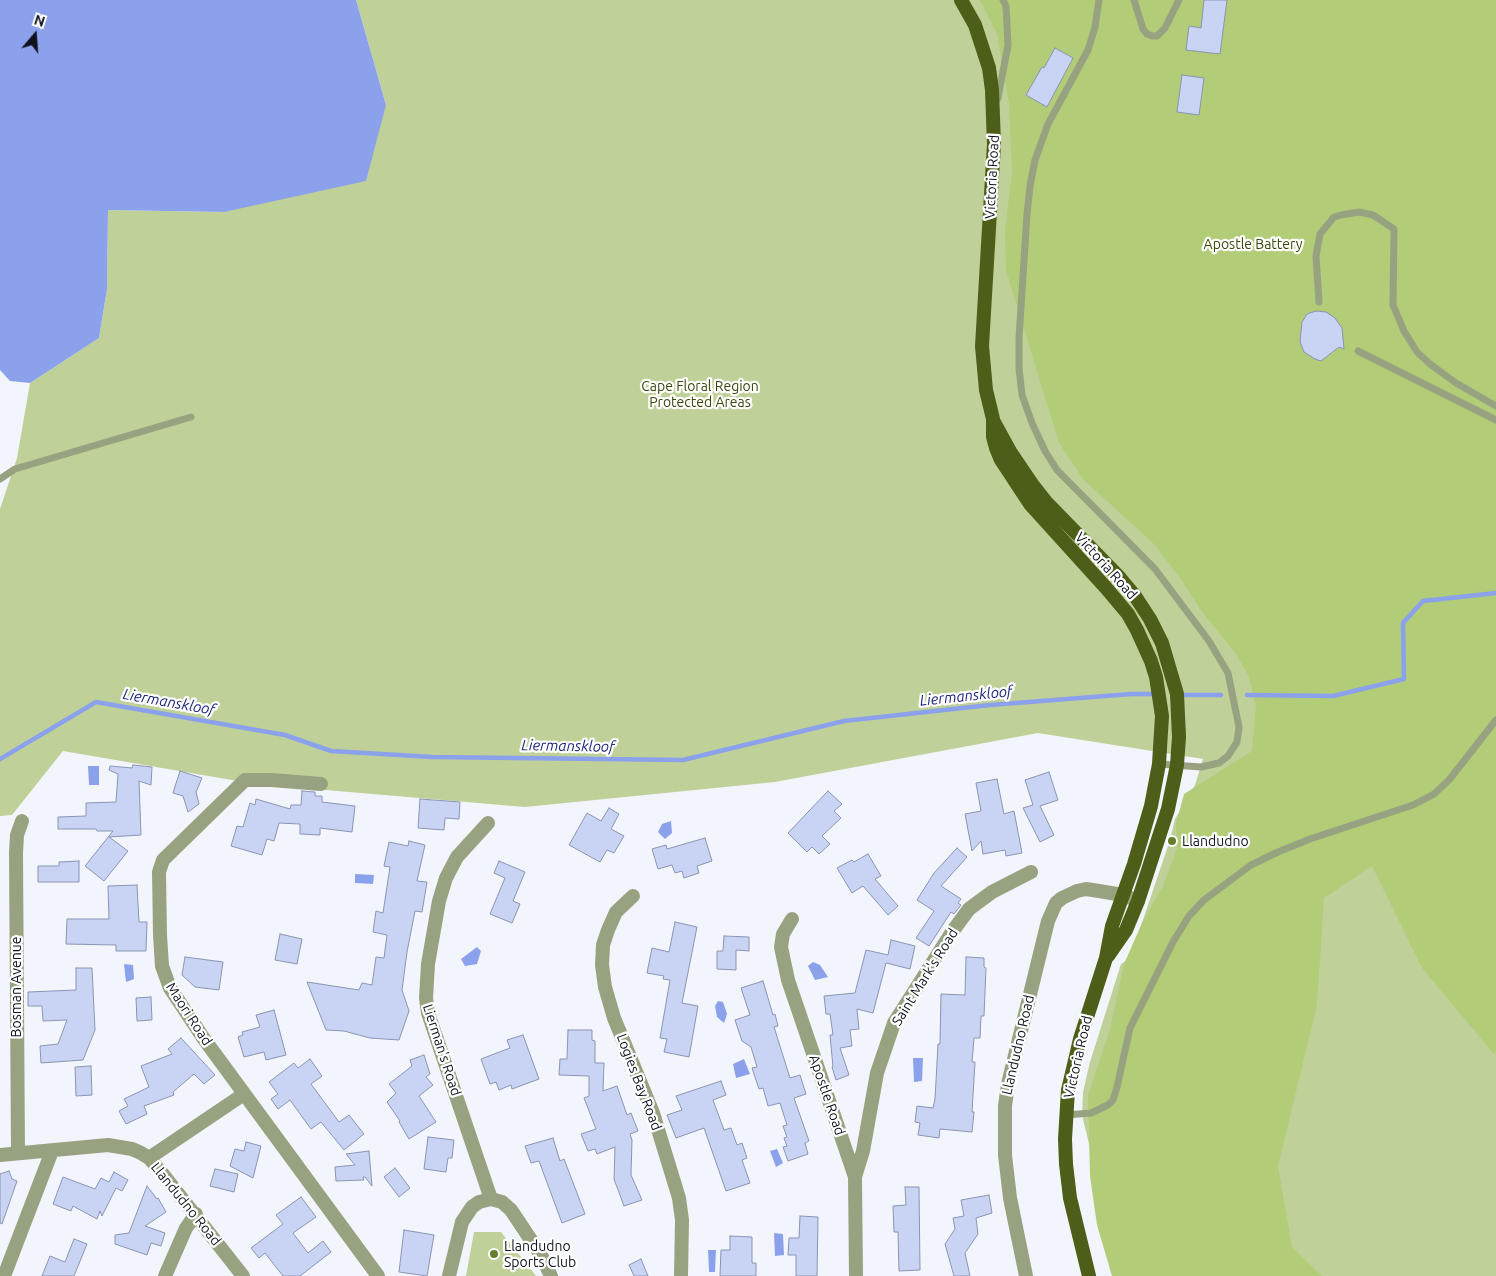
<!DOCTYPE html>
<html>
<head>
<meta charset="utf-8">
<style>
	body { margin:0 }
	#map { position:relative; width:1496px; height:1276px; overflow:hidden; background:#f3f5fc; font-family:Ubuntu,sans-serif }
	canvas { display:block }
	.north { position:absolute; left:10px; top:10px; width:50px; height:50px; -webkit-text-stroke:4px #fff; paint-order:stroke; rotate:18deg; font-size:14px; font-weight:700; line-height:20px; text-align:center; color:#0f121e }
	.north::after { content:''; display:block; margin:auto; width:18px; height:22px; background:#0f121e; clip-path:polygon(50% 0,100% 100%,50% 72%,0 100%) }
</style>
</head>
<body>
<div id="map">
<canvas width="1496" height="1276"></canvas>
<div class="north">N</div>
</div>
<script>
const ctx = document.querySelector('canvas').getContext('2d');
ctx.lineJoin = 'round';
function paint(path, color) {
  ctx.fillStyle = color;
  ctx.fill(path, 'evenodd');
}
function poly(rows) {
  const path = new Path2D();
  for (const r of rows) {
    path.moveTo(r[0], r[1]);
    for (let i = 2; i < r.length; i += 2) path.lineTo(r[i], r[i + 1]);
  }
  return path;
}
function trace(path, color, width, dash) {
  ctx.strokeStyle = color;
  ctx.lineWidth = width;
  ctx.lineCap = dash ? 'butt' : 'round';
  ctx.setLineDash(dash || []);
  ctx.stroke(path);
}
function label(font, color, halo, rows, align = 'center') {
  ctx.font = font + ' Ubuntu,sans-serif';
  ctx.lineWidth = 4.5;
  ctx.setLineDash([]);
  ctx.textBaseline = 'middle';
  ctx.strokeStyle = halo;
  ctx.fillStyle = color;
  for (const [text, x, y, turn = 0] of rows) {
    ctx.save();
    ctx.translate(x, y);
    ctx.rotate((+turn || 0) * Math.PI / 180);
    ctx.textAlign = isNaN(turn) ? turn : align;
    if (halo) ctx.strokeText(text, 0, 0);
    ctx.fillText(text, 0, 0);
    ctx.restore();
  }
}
paint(poly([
	[356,0,1496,0,1496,1276,1121,1276,1082,1115,1083,1092,1090,1062,1121,964,1130,958,1169,843,1175,819,1195,785,1203,759,1038,733,775,782,525,807,255,784,63,751,12,815,0,816,0,509,17,458,30,383,99,338,107,289,108,210,224,212,386,105],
	[474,1232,501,1232,536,1276,466,1276]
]), '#bfd199');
paint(poly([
	[980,0,1496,0,1496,1052,1494,1054,1422,968,1372,866,1324,898,1317,1005,1278,1166,1292,1247,1322,1276,1112,1276,1097,1225,1090,1176,1088,1095,1110,1029,1124,964,1142,923,1163,886,1177,849,1176,824,1184,794,1252,751,1256,706,1249,677,1237,655,1200,609,1183,582,1154,544,1083,479,1059,443,1006,270,1005,230,1012,172,1009,104,997,34]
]), '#b2cc78');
paint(poly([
	[0,0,356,0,386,105,366,181,224,212,108,210,107,289,99,338,30,383,10,381,0,370],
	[88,766,99,766,99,785,89,785],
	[671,821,672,833,665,839,658,832,662,824],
	[355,874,374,875,373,884,355,883],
	[477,947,481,951,477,964,465,966,461,959],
	[813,962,820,965,828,977,815,980,808,966],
	[124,964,133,965,134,979,126,982],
	[718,1001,723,1002,727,1014,724,1023,717,1017,715,1006],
	[913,1058,923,1058,922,1081,914,1082],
	[744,1059,750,1074,736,1078,733,1064],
	[777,1149,783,1163,776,1167,770,1151],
	[774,1233,783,1234,784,1255,775,1256],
	[708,1250,716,1250,715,1272,709,1272]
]), '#8ba1ec');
trace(poly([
	[1184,695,1221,695],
	[1247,695,1333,696,1404,679,1403,623,1423,601,1496,593],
	[0,759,96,702,285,735,331,751,432,757,683,760,844,721,990,705,1131,694,1151,694]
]), '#8ba1ec', 4.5);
const building = poly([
	[1204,0,1227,0,1220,54,1186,50,1189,26,1201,28,1204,0],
	[1055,48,1073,58,1047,107,1026,95,1042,67,1044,68,1055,48],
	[1182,75,1204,78,1199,115,1177,112,1182,75],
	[1316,311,1326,312,1335,318,1342,328,1344,349,1339,347,1321,361,1315,359,1304,352,1300,342,1302,322,1307,314,1316,311],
	[133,765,152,767,151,785,139,781,141,835,109,837,128,851,104,881,85,866,113,831,97,831,96,829,58,829,58,817,86,816,86,803,116,802,118,774,109,770,110,766,132,768,133,765],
	[180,771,202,778,196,792,199,804,188,812,183,796,173,793,180,771],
	[1049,772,1058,800,1040,806,1054,835,1040,842,1023,808,1033,805,1025,780,1049,772],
	[997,779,1004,814,1014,811,1022,853,1006,856,1005,850,983,854,981,841,972,851,965,814,981,811,976,783,997,779],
	[302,791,315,792,315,796,322,796,322,802,355,806,352,832,320,828,320,835,300,834,300,824,279,823,274,841,267,839,262,855,231,846,237,826,243,827,250,803,255,805,256,799,290,809,291,805,301,805,302,791],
	[828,791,842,804,834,811,841,818,822,836,830,844,819,854,812,847,807,852,788,833,828,791],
	[420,799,460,802,459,819,445,818,444,830,418,828,420,799],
	[609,808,619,814,611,829,624,836,614,853,607,850,600,862,569,845,587,813,601,821,609,808],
	[705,838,712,861,697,866,699,873,684,878,682,871,675,873,672,865,658,869,652,849,666,845,667,849,705,838],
	[409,841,425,845,417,881,427,882,422,912,415,911,407,952,402,990,409,1011,399,1040,370,1038,344,1031,326,1030,307,982,359,990,362,983,372,985,376,957,384,958,387,935,373,932,376,911,383,913,390,867,384,866,389,842,408,846,409,841],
	[957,848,967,857,941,886,961,899,958,903,961,905,954,914,951,912,929,946,916,938,934,911,917,900,934,873,957,848],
	[868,854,881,876,875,879,898,906,888,915,863,886,852,893,837,868,852,860,854,862,868,854],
	[79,861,79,882,38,882,38,866,59,866,59,862,79,861],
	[499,861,525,872,513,901,520,904,512,923,490,914,505,878,494,873,499,861],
	[137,885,139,922,147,922,146,951,116,951,116,945,66,944,67,919,109,919,108,886,137,885],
	[675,922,697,927,682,1003,698,1006,689,1057,664,1052,667,1039,660,1038,670,980,663,979,664,976,647,973,652,948,669,952,675,922],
	[280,934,302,939,297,964,275,960,280,934],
	[724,936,749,937,749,951,736,950,736,970,717,969,717,951,723,951,724,936],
	[891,940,915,946,910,969,886,963,873,1013,857,1009,859,1029,850,1030,852,1046,840,1048,849,1075,836,1080,832,1067,833,1067,830,1035,833,1035,830,1014,826,1014,824,996,855,993,866,950,888,955,891,940],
	[185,957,223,962,219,990,195,987,182,975,185,957],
	[966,957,984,958,984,967,986,968,984,1016,981,1016,980,1038,974,1038,972,1062,975,1062,972,1112,974,1112,972,1132,940,1129,939,1138,918,1135,920,1123,915,1122,917,1106,933,1108,935,1099,938,1044,940,1044,941,994,965,995,966,957],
	[76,968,92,968,95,1030,83,1060,41,1063,40,1046,58,1044,67,1020,43,1021,42,1006,28,1006,28,992,76,990,76,968],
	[763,981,773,1015,775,1014,778,1026,774,1027,790,1078,800,1075,806,1094,794,1098,809,1141,805,1143,808,1154,788,1161,783,1147,787,1146,784,1138,787,1137,783,1126,787,1125,780,1103,768,1106,763,1088,759,1089,752,1068,757,1067,751,1047,742,1041,735,1020,750,1015,741,988,763,981],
	[151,997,152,1020,137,1021,136,998,151,997],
	[274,1010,286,1055,266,1060,264,1052,244,1057,238,1037,243,1035,242,1032,260,1027,256,1015,274,1010],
	[568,1030,592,1030,592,1040,595,1041,595,1063,604,1063,603,1091,617,1086,627,1115,631,1113,638,1131,630,1134,632,1140,631,1175,642,1200,624,1206,614,1179,615,1147,597,1154,595,1149,588,1151,581,1134,596,1129,584,1098,589,1096,589,1076,559,1075,560,1059,567,1059,568,1030],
	[523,1035,539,1079,512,1089,511,1085,499,1090,496,1082,490,1084,481,1059,510,1048,507,1040,523,1035],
	[181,1038,215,1075,204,1084,194,1074,173,1092,174,1095,144,1106,147,1114,126,1124,119,1111,128,1106,124,1099,149,1087,141,1066,172,1054,168,1049,181,1038],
	[424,1055,430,1074,426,1077,433,1085,419,1096,436,1122,409,1139,399,1122,400,1121,387,1102,396,1093,389,1084,412,1066,410,1060,424,1055],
	[310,1059,322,1076,311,1084,339,1122,349,1115,364,1134,344,1150,321,1122,311,1129,290,1100,278,1109,271,1099,278,1094,269,1082,294,1063,298,1068,310,1059],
	[91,1066,92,1095,76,1096,75,1067,91,1066],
	[721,1081,726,1095,713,1100,724,1130,731,1128,737,1145,742,1143,747,1158,742,1160,750,1183,726,1191,704,1128,676,1138,667,1115,682,1110,676,1096,721,1081],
	[428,1137,454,1140,452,1158,448,1158,446,1172,424,1169,428,1137],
	[553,1138,560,1161,564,1159,585,1214,562,1223,539,1161,531,1163,525,1146,553,1138],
	[246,1142,261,1146,253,1178,230,1166,235,1149,244,1151,246,1142],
	[369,1151,372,1186,365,1177,363,1177,364,1180,336,1181,335,1167,355,1165,346,1154,369,1151],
	[395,1168,410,1188,399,1197,384,1177,395,1168],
	[215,1169,238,1174,234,1192,210,1186,215,1169],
	[9,1171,12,1179,17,1181,2,1224,0,1223,0,1174,9,1171],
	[114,1172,128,1180,122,1191,116,1188,102,1216,100,1211,97,1219,73,1206,71,1211,53,1204,63,1177,95,1189,101,1178,109,1182,114,1172],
	[147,1186,157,1199,158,1198,166,1212,145,1226,165,1233,161,1246,151,1243,147,1255,115,1244,115,1235,129,1233,147,1186],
	[905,1187,919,1187,920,1270,899,1271,898,1232,894,1232,893,1206,906,1205,905,1187],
	[989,1195,992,1213,976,1218,978,1234,965,1253,970,1276,954,1276,945,1244,955,1229,953,1218,964,1216,961,1200,989,1195],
	[301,1197,316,1217,293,1233,308,1253,323,1241,331,1252,300,1276,283,1276,265,1253,259,1258,251,1248,283,1224,276,1215,301,1197],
	[800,1216,818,1217,817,1276,796,1276,796,1255,788,1255,789,1238,799,1238,800,1216],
	[404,1230,434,1235,427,1276,399,1272,404,1230],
	[730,1236,752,1237,752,1263,756,1263,756,1276,720,1276,721,1250,730,1250,730,1236],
	[74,1239,87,1244,74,1276,42,1276,50,1256,65,1262,74,1239],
	[641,1259,648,1276,634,1276,629,1265,641,1259]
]);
paint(building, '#c9d4f4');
trace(building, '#8a94b3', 1);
trace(poly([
	[1099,0,1095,27,1088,50,1048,124,1035,160,1030,186,1027,214,1019,338,1019,368,1022,395,1032,423,1045,451,1057,470,1155,569,1209,641,1228,673,1239,727,1237,742,1228,756,1219,763,1201,767,1159,764],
	[1134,0,1143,29,1147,34,1152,36,1157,36,1165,28,1179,0],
	[998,98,1008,45,1006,6,1003,0],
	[1319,302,1316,256,1320,234,1334,217,1341,215,1359,212,1373,215,1394,229,1393,305,1404,331,1417,352,1430,364,1456,383,1496,406],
	[1358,351,1496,420],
	[0,479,15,469,191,417],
	[1066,1115,1091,1113,1108,1105,1113,1100,1117,1087,1130,1028,1173,942,1189,916,1204,900,1251,865,1278,852,1310,839,1413,805,1434,794,1449,780,1496,720]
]), '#97a380', 7);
trace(poly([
	[321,784,271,780,245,780,163,860,159,872,160,935,162,966,170,988,204,1039,378,1276],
	[488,823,457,857,446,878,439,901,428,964,426,998,428,1013,491,1199],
	[633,896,616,912,608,930,603,945,602,965,605,987,614,1018,653,1113,679,1198,682,1220,681,1276],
	[792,919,783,934,781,947,788,980,855,1177,856,1276],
	[18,1153,16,853,17,835,22,821],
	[0,1155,108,1145,132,1149,141,1153,149,1158,162,1173,243,1276],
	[149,1158,244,1094],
	[855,1177,863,1151,877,1073,894,1023,952,932,969,909,992,892,1031,872],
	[4,1276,52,1151],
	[165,1276,186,1228,196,1214],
	[449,1276,462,1222,472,1207,479,1202,491,1199,502,1202,511,1210,541,1255,551,1276],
	[1026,1276,1010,1198,1005,1155,1005,1106,1008,1084,1048,921,1056,903,1062,898,1077,891,1086,889,1099,891,1123,895,1138,901]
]), '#97a380', 14);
trace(poly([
	[961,0,975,25,989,68,992,90,994,144,982,346,986,390,993,419,993,437,996,448,1001,460,1030,504,1107,589,1128,614,1137,630,1151,661,1156,677,1162,716,1159,764,1151,806,1134,864,1112,926,1106,958,1080,1039,1068,1090,1065,1139,1066,1164,1070,1198,1089,1276],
	[994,422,1011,453,1032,484,1047,503,1119,577,1135,596,1150,619,1162,643,1177,694,1179,737,1177,765,1168,809,1138,901,1126,930,1108,956]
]), '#4c5e17', 14);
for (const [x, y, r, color] of [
	[1172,841,5,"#677d2e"],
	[494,1254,5,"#677d2e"]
]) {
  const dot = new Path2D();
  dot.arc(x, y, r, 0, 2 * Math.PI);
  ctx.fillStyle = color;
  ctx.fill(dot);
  trace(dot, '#fff', 2);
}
label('14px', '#0f121e', '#fff', [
	["Victoria Road",992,177,-87],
	["Victoria Road",1106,566,48],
	["Saint Mark's Road",925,977,-58],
	["Bosman Avenue",16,987,-90],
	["Maori Road",189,1014,57],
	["Llandudno Road",1018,1045,-77],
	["Lierman's Road",442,1050,72],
	["Victoria Road",1078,1057,-77],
	["Logies Bay Road",639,1082,69],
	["Apostle Road",827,1095,71],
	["Llandudno Road",186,1204,51]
]);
label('14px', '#394809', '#fff', [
	["Apostle Battery",1253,244],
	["Cape Floral Region",700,386],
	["Protected Areas",700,402]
]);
label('14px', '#0f121e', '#fff', [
	["Llandudno",1182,841],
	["Llandudno",504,1246],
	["Sports Club",504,1262]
], 'left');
label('italic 15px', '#1d267c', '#fff', [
	["Liermanskloof",966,696,-6],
	["Liermanskloof",169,702,10],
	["Liermanskloof",568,746,1]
]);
</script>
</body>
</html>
